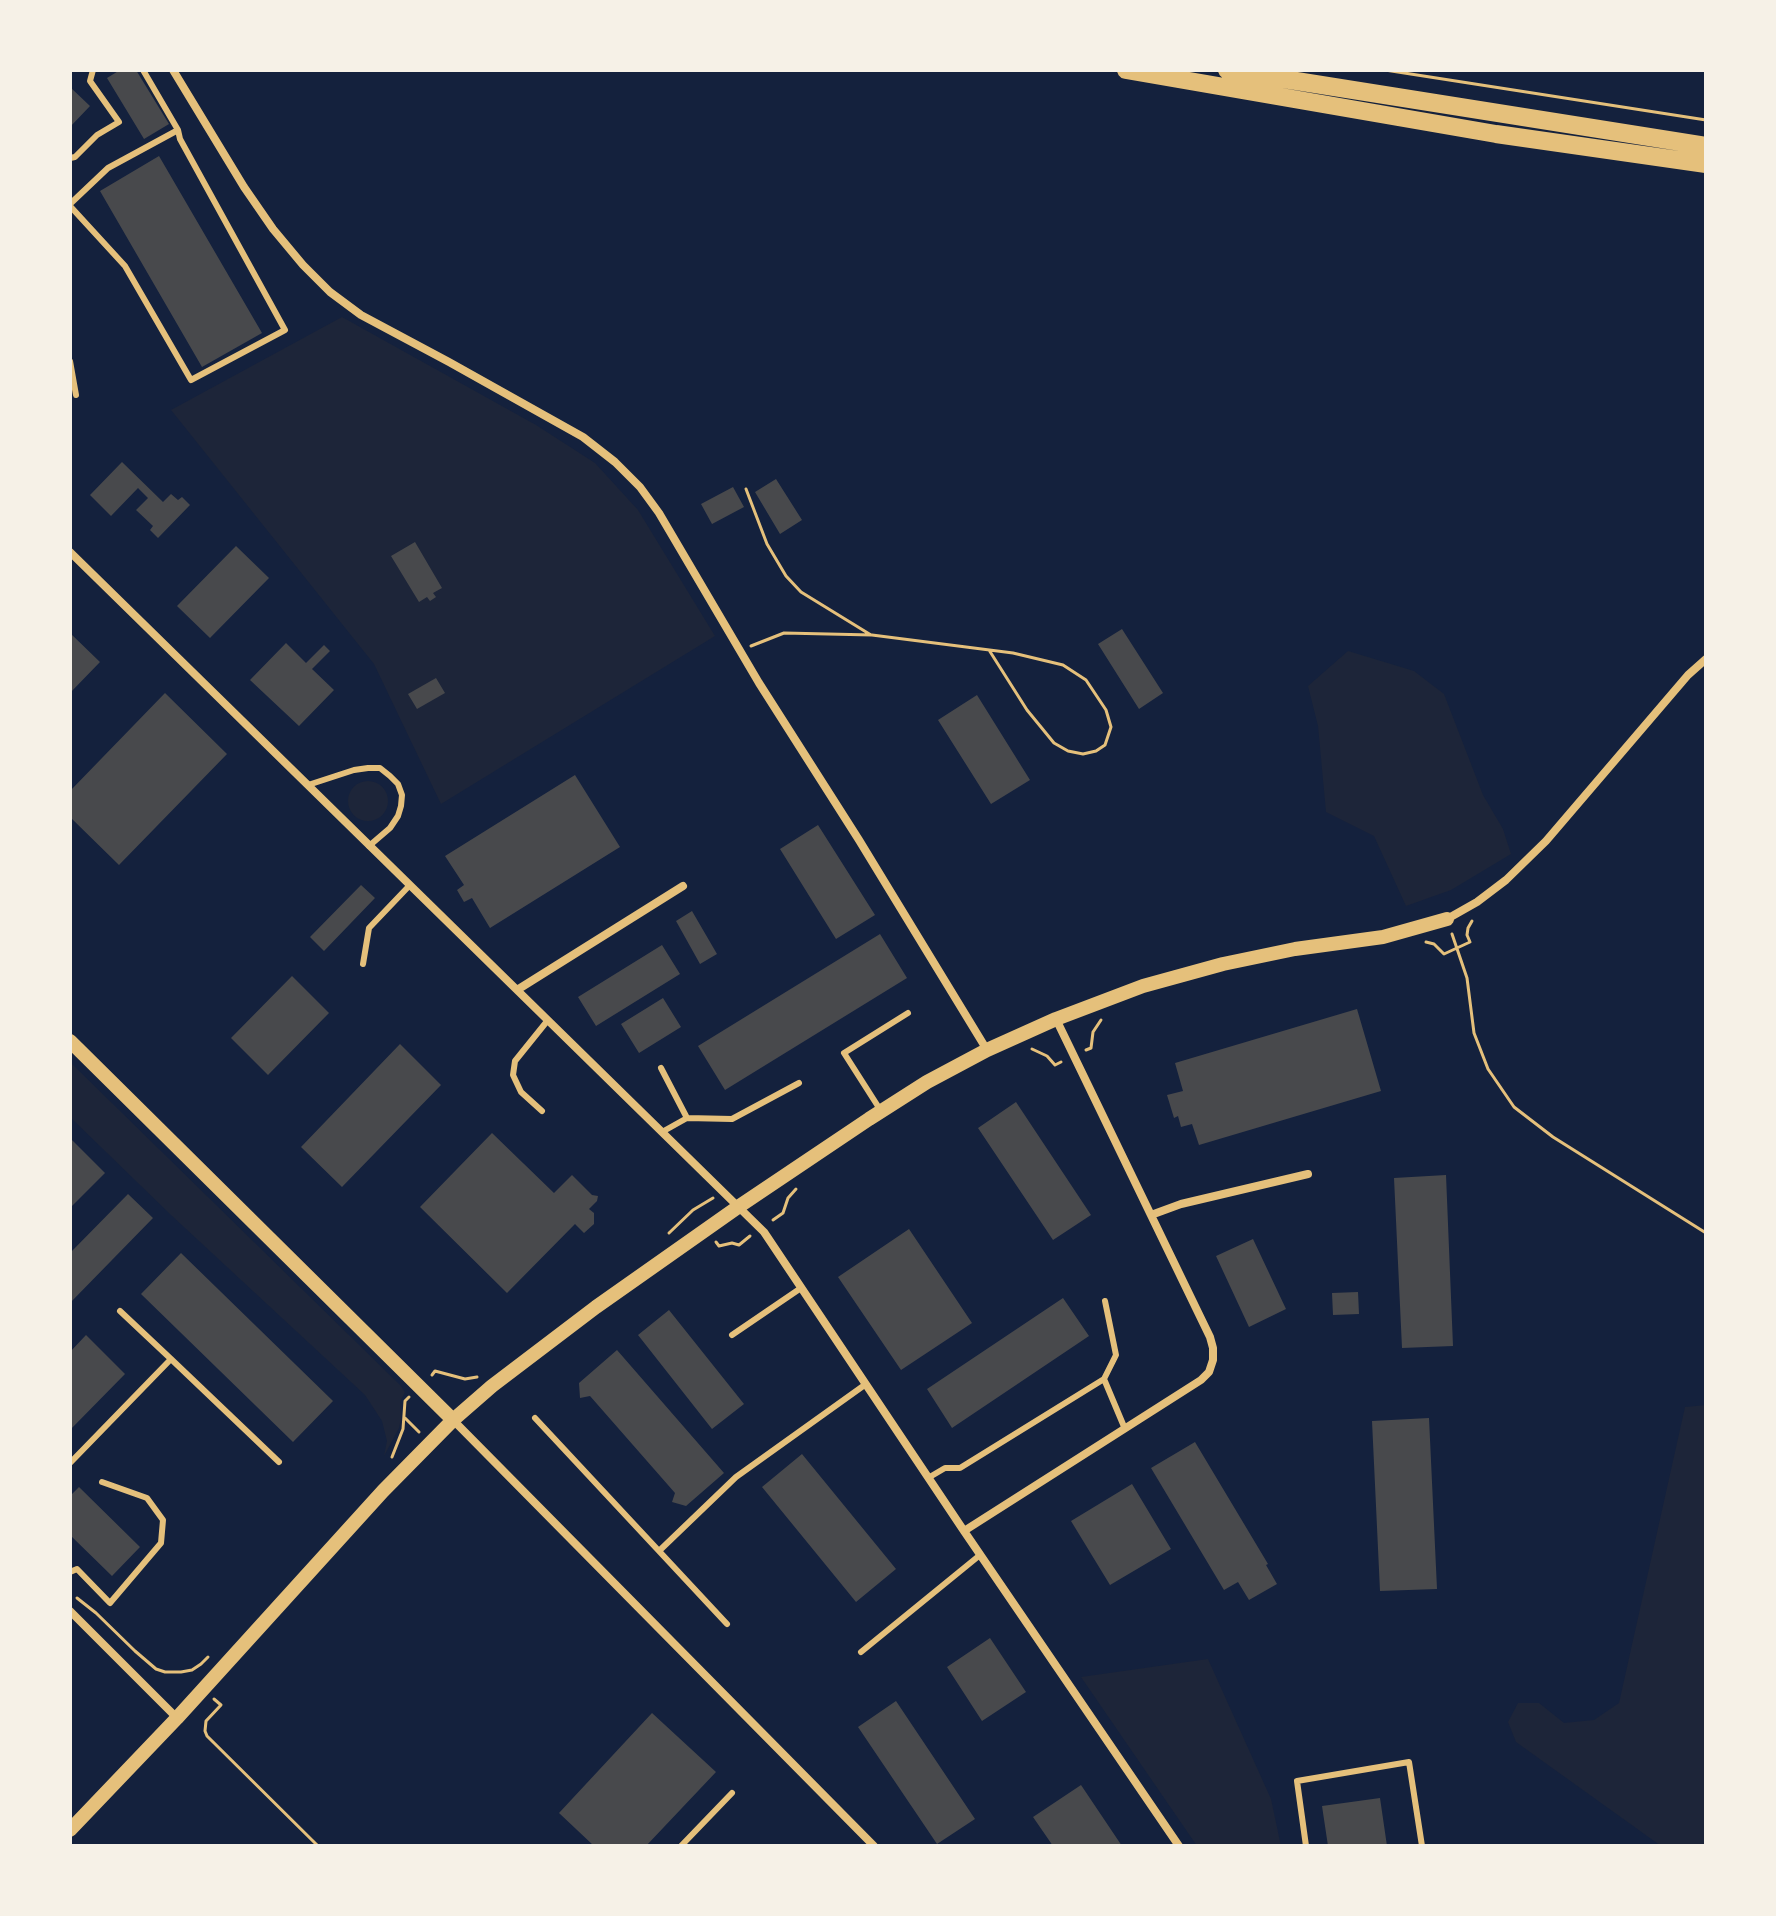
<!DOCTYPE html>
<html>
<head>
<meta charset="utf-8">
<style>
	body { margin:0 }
	#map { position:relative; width:1776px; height:1916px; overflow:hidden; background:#14213d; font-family:Montserrat,sans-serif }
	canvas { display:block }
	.frame { position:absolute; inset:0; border:72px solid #f6f1e7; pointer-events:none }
</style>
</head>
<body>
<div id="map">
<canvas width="1776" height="1916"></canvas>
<div class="frame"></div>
</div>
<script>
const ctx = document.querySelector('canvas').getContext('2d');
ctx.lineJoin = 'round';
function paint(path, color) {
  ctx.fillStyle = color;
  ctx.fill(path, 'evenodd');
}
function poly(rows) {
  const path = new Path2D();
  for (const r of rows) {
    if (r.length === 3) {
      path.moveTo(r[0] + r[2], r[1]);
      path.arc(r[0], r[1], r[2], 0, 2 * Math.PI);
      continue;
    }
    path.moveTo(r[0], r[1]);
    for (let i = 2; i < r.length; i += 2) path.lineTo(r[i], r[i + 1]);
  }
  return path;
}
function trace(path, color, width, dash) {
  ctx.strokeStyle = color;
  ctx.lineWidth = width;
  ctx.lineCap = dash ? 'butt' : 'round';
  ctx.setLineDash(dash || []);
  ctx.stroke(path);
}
paint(poly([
	[342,317,536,425,595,463,638,510,715,636,441,804,374,664,171,410],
	[1348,651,1414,671,1444,694,1483,795,1503,829,1511,854,1451,890,1406,906,1374,836,1326,812,1318,726,1308,686],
	[368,801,20],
	[70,1062,400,1385,405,1392,400,1402,401,1419,399,1428,384,1456,387,1441,382,1421,365,1395,171,1215,70,1117],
	[1706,1405,1706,1844,1704,1846,1661,1846,1516,1742,1508,1722,1518,1703,1539,1703,1564,1723,1594,1720,1619,1703,1685,1407],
	[1208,1659,1271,1799,1281,1846,1197,1846,1081,1677]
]), '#1d2539');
paint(poly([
	[120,70,136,70,169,124,144,139,107,78],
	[70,87,90,106,70,127],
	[159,156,262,333,202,367,100,191],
	[122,462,163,502,171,494,178,500,182,497,190,505,158,538,150,530,153,526,136,510,148,498,138,488,111,516,90,495],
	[776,479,802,520,780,534,755,492],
	[733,487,744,507,712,524,701,504],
	[415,542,442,588,433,593,436,597,430,601,427,597,419,602,391,556],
	[236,546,269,578,210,638,177,606],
	[1122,629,1163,693,1139,709,1098,644],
	[70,633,100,662,70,693],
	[286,643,306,663,324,645,330,651,312,669,334,690,299,726,250,680],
	[436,678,445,693,417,709,408,694],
	[165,693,227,754,119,865,70,817,70,791],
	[977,695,1030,780,991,804,938,720],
	[575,775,620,847,490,928,472,898,464,902,457,890,464,885,445,856],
	[818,825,875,915,836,939,780,849],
	[361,885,375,898,324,951,310,937],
	[692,911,717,954,700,964,676,921],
	[880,934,907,978,725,1090,698,1046],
	[662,945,680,974,596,1026,578,997],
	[292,976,329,1013,268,1075,231,1038],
	[663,998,681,1027,639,1053,621,1024],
	[1357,1009,1381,1091,1199,1145,1192,1124,1181,1127,1178,1116,1174,1118,1167,1095,1183,1091,1175,1063],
	[400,1044,441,1085,342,1187,301,1147],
	[1016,1102,1091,1215,1053,1240,978,1128],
	[492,1133,554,1193,572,1175,592,1195,598,1196,597,1201,589,1209,594,1213,594,1224,584,1233,575,1224,507,1293,420,1207],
	[70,1138,105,1173,70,1208],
	[1446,1175,1453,1346,1402,1348,1394,1178],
	[128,1194,153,1218,70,1303,70,1253],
	[909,1229,972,1323,901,1370,838,1277],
	[1253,1239,1286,1309,1249,1327,1216,1256],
	[181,1253,333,1401,293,1442,141,1294],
	[1358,1292,1359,1314,1333,1315,1332,1293],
	[1063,1298,1089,1336,952,1428,927,1389],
	[669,1310,744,1404,712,1429,638,1335],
	[86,1335,125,1374,70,1430,70,1352],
	[617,1350,724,1473,686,1506,672,1502,675,1493,590,1396,580,1398,579,1383],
	[1429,1418,1437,1589,1380,1591,1372,1421],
	[1195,1442,1268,1564,1266,1565,1277,1584,1249,1600,1238,1582,1224,1590,1151,1468],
	[802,1454,896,1569,856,1602,762,1487],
	[1132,1484,1171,1549,1110,1585,1071,1521],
	[79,1487,140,1547,112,1576,70,1535,70,1496],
	[990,1638,1026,1692,982,1721,947,1667],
	[896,1701,975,1819,937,1844,858,1727],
	[652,1713,716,1772,646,1846,594,1846,559,1813],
	[1081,1785,1122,1846,1053,1846,1033,1817],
	[1380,1798,1387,1846,1328,1846,1322,1806]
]), '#48494c');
trace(poly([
	[1385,70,1706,120],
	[746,489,767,544,786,576,801,592,871,635],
	[751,646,784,633,872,635,1013,653,1063,665,1086,680,1106,710,1111,727,1105,745,1096,751,1083,754,1068,751,1054,743,1027,710,989,650],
	[1452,934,1467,978,1474,1033,1488,1069,1514,1107,1553,1137,1706,1233],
	[1426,942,1434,944,1444,954,1470,942,1467,935,1468,928,1472,921],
	[1032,1049,1047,1056,1055,1065,1061,1062],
	[1086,1050,1091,1048,1093,1032,1101,1020],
	[773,1220,783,1213,788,1198,796,1189],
	[669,1233,693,1210,713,1198],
	[716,1242,719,1246,732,1243,739,1245,750,1236],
	[432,1375,435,1371,465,1379,477,1377],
	[405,1418,419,1432],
	[392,1457,403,1429,405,1401,409,1397],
	[77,1598,96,1613,135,1651,156,1669,165,1672,181,1672,192,1670,201,1664,208,1657],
	[214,1699,221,1705,206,1721,205,1731,207,1736,318,1846]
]), '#e5c07b', 3);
trace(poly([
	[70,158,75,157,97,135,119,122,90,81,93,70],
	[70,204,108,168,178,130],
	[70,206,125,266,191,380,285,330,180,139,178,130,143,70],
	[70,361,76,395],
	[308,785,354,770,368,768,380,768,390,776,398,784,402,795,401,806,398,816,390,828,369,846],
	[363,964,369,928,410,885],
	[661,1068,687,1118],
	[542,1111,521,1092,513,1075,515,1061,548,1020],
	[881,1111,844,1053,908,1013],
	[662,1132,687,1118,732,1119,799,1083],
	[732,1335,801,1288],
	[171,1359,279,1462],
	[1104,1379,1125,1429],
	[535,1418,727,1624],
	[70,1463,171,1359,120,1311],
	[928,1478,945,1468,960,1468,1104,1379,1116,1355,1105,1301],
	[659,1551,736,1477,866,1384],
	[70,1572,77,1569,110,1603,161,1543,163,1520,147,1498,102,1482],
	[861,1652,980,1555],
	[681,1846,732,1793],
	[1306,1846,1297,1781,1409,1762,1422,1846]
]), '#e5c07b', 6);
trace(poly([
	[173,70,244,187,273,229,303,265,330,292,361,315,449,362,583,437,615,462,640,487,659,513,759,683,859,840,987,1050],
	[70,552,764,1232,964,1531,1179,1846],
	[1447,919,1477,902,1506,880,1546,841,1688,675,1706,659],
	[517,990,683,886],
	[1151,1215,1181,1204,1308,1174],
	[453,1420,874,1846],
	[964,1531,1201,1380,1209,1372,1213,1360,1213,1348,1210,1337,1056,1019],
	[70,1611,177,1718]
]), '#e5c07b', 8);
trace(poly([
	[70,1041,453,1420],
	[70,1830,177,1718,383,1491,453,1420,492,1386,596,1307,738,1207,869,1119,927,1082,987,1050,1056,1019,1143,986,1223,964,1295,949,1383,937,1447,919]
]), '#e5c07b', 14);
trace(poly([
	[1126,70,1496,134,1706,164],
	[1227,70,1706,146]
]), '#e5c07b', 18);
</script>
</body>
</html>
